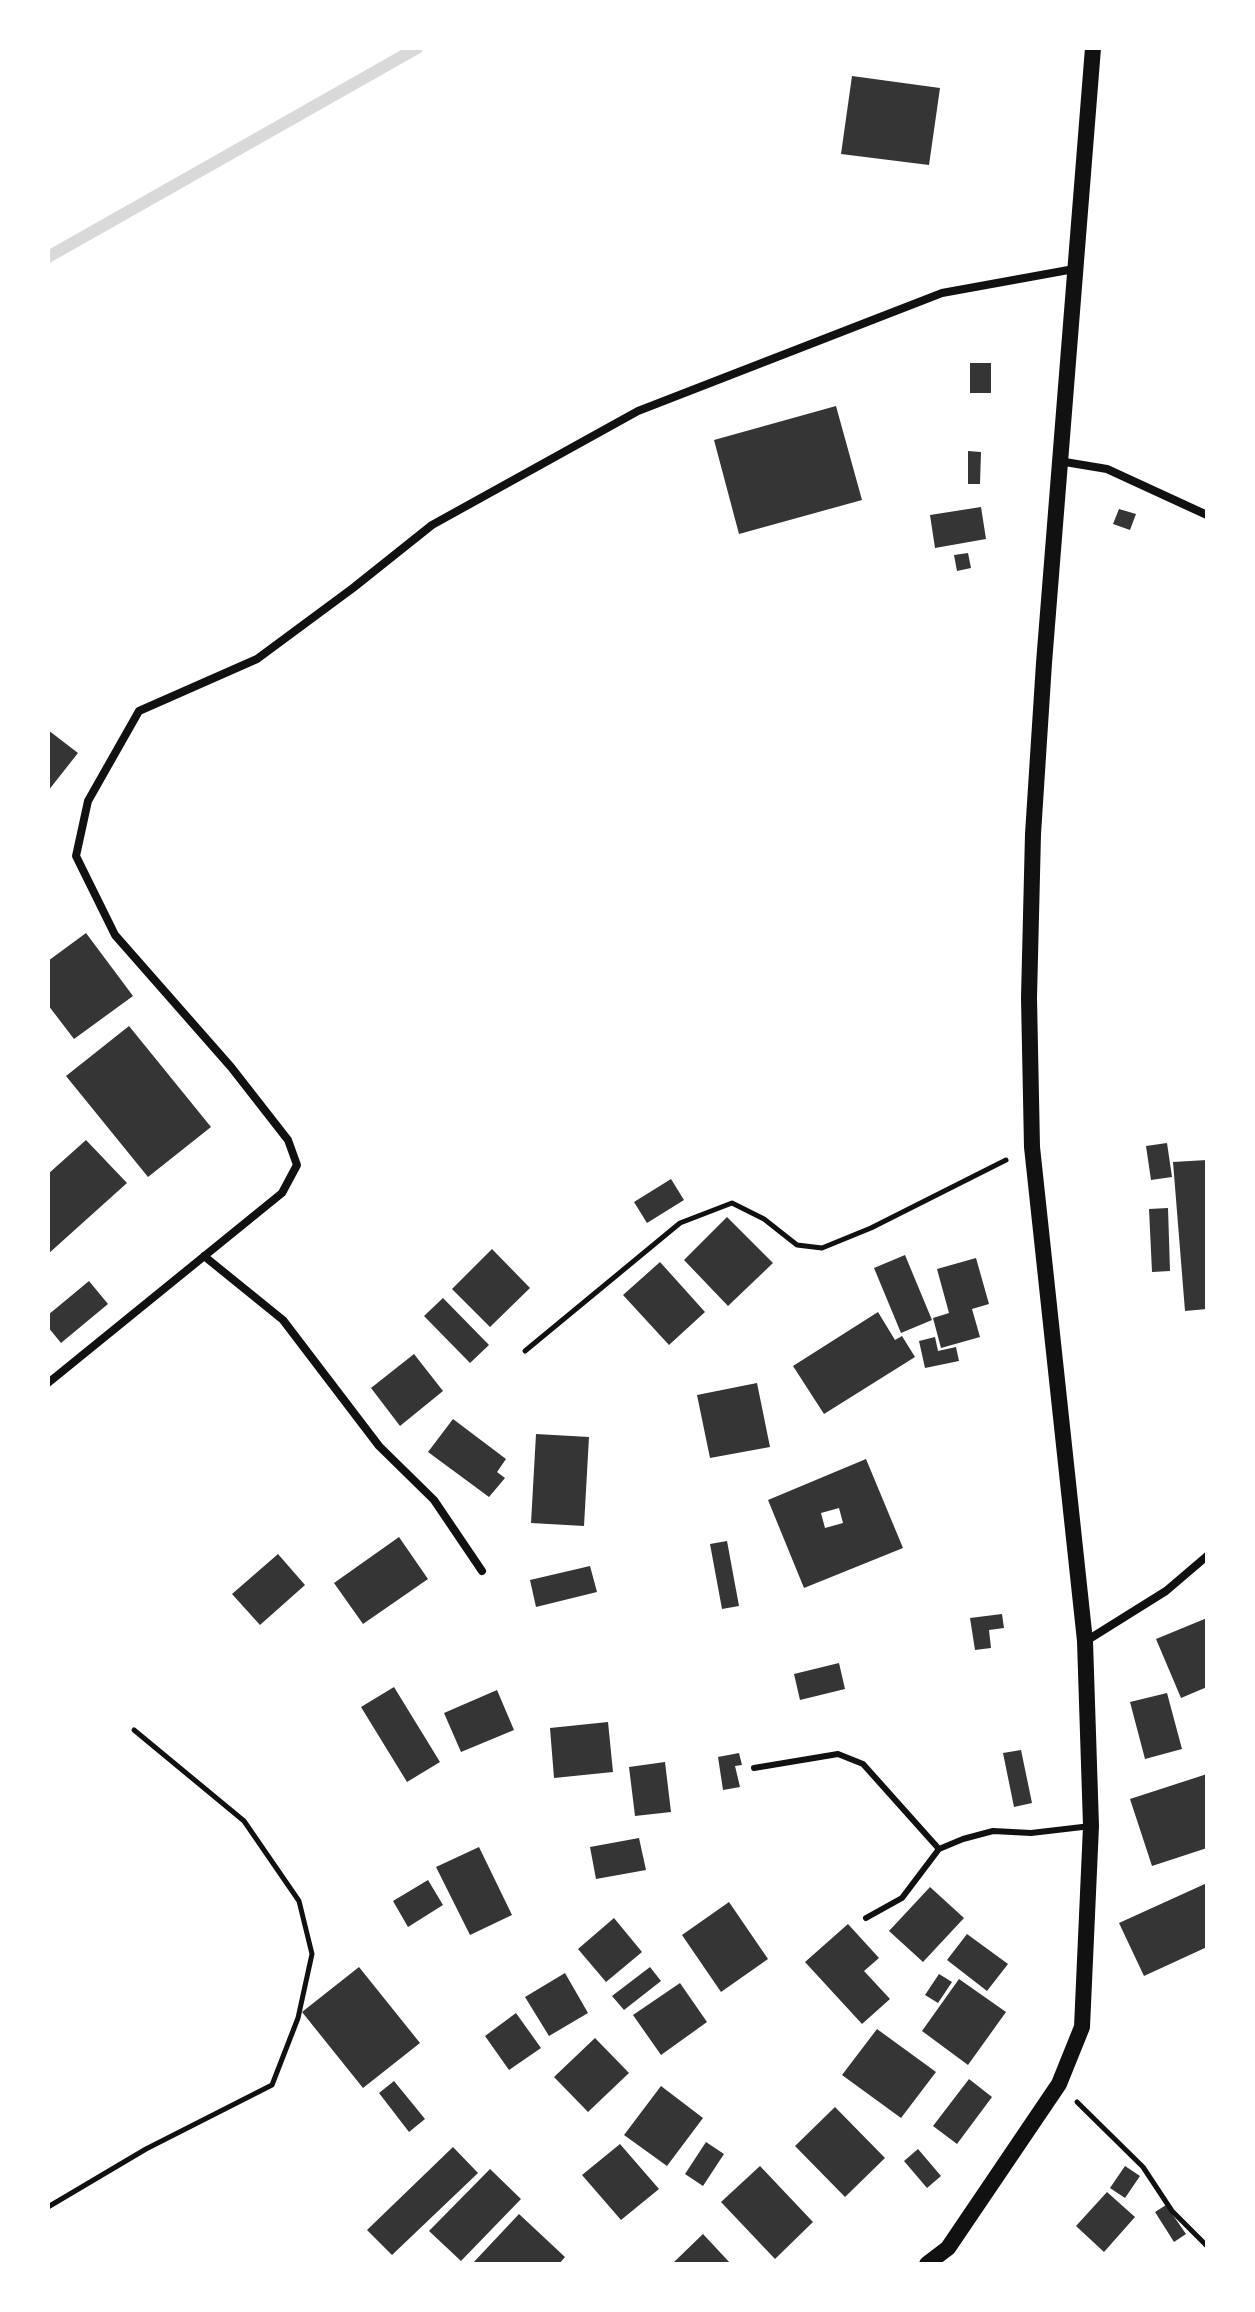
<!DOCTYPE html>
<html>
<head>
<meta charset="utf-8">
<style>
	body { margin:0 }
	#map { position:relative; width:1255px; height:2312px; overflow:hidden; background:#fff; font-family:"Fira Sans",sans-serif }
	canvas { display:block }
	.frame { position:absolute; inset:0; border:50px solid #fff; pointer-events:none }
</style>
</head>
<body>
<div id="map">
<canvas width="1255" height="2312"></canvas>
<div class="frame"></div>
</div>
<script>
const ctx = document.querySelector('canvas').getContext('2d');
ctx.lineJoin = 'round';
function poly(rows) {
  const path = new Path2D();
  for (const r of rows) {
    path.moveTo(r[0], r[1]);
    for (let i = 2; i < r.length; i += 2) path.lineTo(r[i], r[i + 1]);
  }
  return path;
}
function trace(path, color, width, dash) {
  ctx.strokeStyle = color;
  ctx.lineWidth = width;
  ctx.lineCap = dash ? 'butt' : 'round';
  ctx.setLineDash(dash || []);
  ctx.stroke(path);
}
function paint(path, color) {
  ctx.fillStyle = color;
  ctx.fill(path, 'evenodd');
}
trace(poly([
	[48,257,417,48]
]), '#d9d9d9', 12);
paint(poly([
	[852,76,940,88,929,165,841,154],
	[970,363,991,363,991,393,970,393],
	[836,406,862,500,739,534,714,440],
	[968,451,981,452,980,484,968,484],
	[981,507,986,539,935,548,930,515],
	[1119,509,1136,514,1130,530,1113,524],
	[968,553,971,568,957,571,954,555],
	[48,730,78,753,48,791],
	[86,933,133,996,74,1039,48,1005,48,961],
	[129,1026,211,1127,148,1177,66,1076],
	[86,1140,127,1183,48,1254,48,1174],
	[1167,1143,1172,1177,1151,1180,1146,1146],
	[1207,1160,1207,1309,1185,1311,1173,1162],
	[671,1179,684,1200,647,1223,634,1202],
	[1168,1208,1170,1271,1152,1272,1149,1209],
	[727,1217,773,1263,728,1306,684,1260],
	[492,1249,530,1288,490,1327,452,1289],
	[905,1255,932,1320,901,1333,874,1268],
	[976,1258,989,1304,972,1309,980,1337,941,1348,933,1318,949,1313,937,1269],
	[660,1262,705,1312,669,1345,623,1295],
	[89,1281,108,1304,61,1343,48,1327,48,1315],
	[443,1298,489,1345,470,1363,424,1316],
	[878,1312,895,1340,902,1336,915,1357,824,1414,793,1366],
	[935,1337,938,1351,956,1347,959,1361,925,1368,919,1341],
	[414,1354,443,1391,400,1426,371,1388],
	[757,1383,770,1447,710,1458,697,1395],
	[453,1419,506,1459,497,1472,505,1478,489,1497,428,1452],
	[536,1434,589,1437,584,1526,531,1523],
	[866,1459,903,1548,804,1588,768,1500],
	[839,1508,843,1523,825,1528,821,1513],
	[399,1537,428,1579,363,1624,334,1583],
	[727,1541,739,1606,722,1609,710,1544],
	[278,1554,305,1585,260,1625,232,1594],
	[590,1566,597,1592,536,1607,530,1580],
	[1002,1614,1004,1628,989,1630,991,1648,975,1650,970,1618],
	[1207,1618,1207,1687,1181,1698,1156,1639],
	[839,1663,845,1689,800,1700,794,1674],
	[394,1687,440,1762,407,1782,361,1707],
	[497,1690,514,1730,461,1752,444,1713],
	[1167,1693,1182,1749,1145,1759,1130,1702],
	[608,1722,613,1772,554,1778,550,1728],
	[1021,1750,1032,1803,1014,1807,1003,1753],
	[739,1753,742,1765,735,1766,740,1787,723,1790,718,1757],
	[665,1762,671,1812,635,1816,629,1767],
	[1207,1774,1207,1848,1152,1866,1130,1799],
	[639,1838,646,1870,596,1879,590,1847],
	[479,1847,512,1915,470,1935,436,1867],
	[428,1880,443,1905,408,1927,393,1901],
	[1207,1883,1207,1947,1144,1976,1119,1923],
	[930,1887,964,1918,923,1962,889,1931],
	[729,1902,768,1959,721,1992,682,1935],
	[614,1918,642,1952,606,1982,578,1949],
	[848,1924,879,1958,864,1971,890,1999,862,2024,805,1962],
	[967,1934,1008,1964,987,1991,947,1960],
	[359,1967,420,2043,363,2088,302,2012],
	[650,1967,661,1981,624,2010,612,1996],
	[565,1973,588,2013,549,2036,525,1997],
	[939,1974,952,1982,938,2003,925,1995],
	[959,1979,1006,2012,968,2065,922,2031],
	[680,1983,707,2022,661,2055,633,2015],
	[516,2013,541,2048,509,2070,485,2036],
	[877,2029,936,2072,901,2118,842,2075],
	[595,2038,629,2073,588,2112,554,2077],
	[969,2079,992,2097,957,2144,933,2126],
	[394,2081,425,2119,409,2132,379,2093],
	[661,2086,703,2118,667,2166,624,2135],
	[835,2107,885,2158,845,2197,795,2146],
	[706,2142,724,2154,703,2186,685,2174],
	[620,2144,659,2189,621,2220,582,2175],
	[453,2147,478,2173,392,2255,367,2230],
	[918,2149,941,2176,927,2188,904,2161],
	[760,2166,813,2222,775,2259,721,2202],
	[1125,2166,1140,2176,1125,2198,1110,2188],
	[490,2169,521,2199,461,2261,429,2231],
	[1107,2192,1135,2217,1104,2252,1076,2226],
	[1166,2205,1186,2234,1174,2242,1155,2212],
	[519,2214,565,2257,559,2264,472,2264],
	[703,2234,731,2264,672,2264]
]), '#353535');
trace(poly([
	[525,1351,680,1223,732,1203,764,1219,797,1245,822,1248,871,1228,1006,1160],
	[1077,2102,1143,2167,1172,2211,1207,2246],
	[48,2207,146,2149,272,2085,298,2018,312,1954,299,1901,244,1821,134,1730]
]), '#111', 5);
trace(poly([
	[754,1768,838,1754,863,1764,939,1849],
	[866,1918,902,1898,939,1849,963,1839,993,1831,1031,1833,1091,1826]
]), '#111', 6);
trace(poly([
	[1059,461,1107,469,1207,515],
	[204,1256,283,1320,379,1446,434,1500,482,1571],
	[48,1383,282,1193,297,1165,288,1140,231,1067,115,935,76,856,88,801,139,711,257,659,353,588,432,525,638,411,942,293,1074,269],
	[1086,1641,1166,1591,1207,1556]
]), '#111', 8);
trace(poly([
	[927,2264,948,2248,1059,2084,1082,2027,1091,1826,1085,1641,1032,1147,1029,998,1033,834,1044,663,1093,48]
]), '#111', 16);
</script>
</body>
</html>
